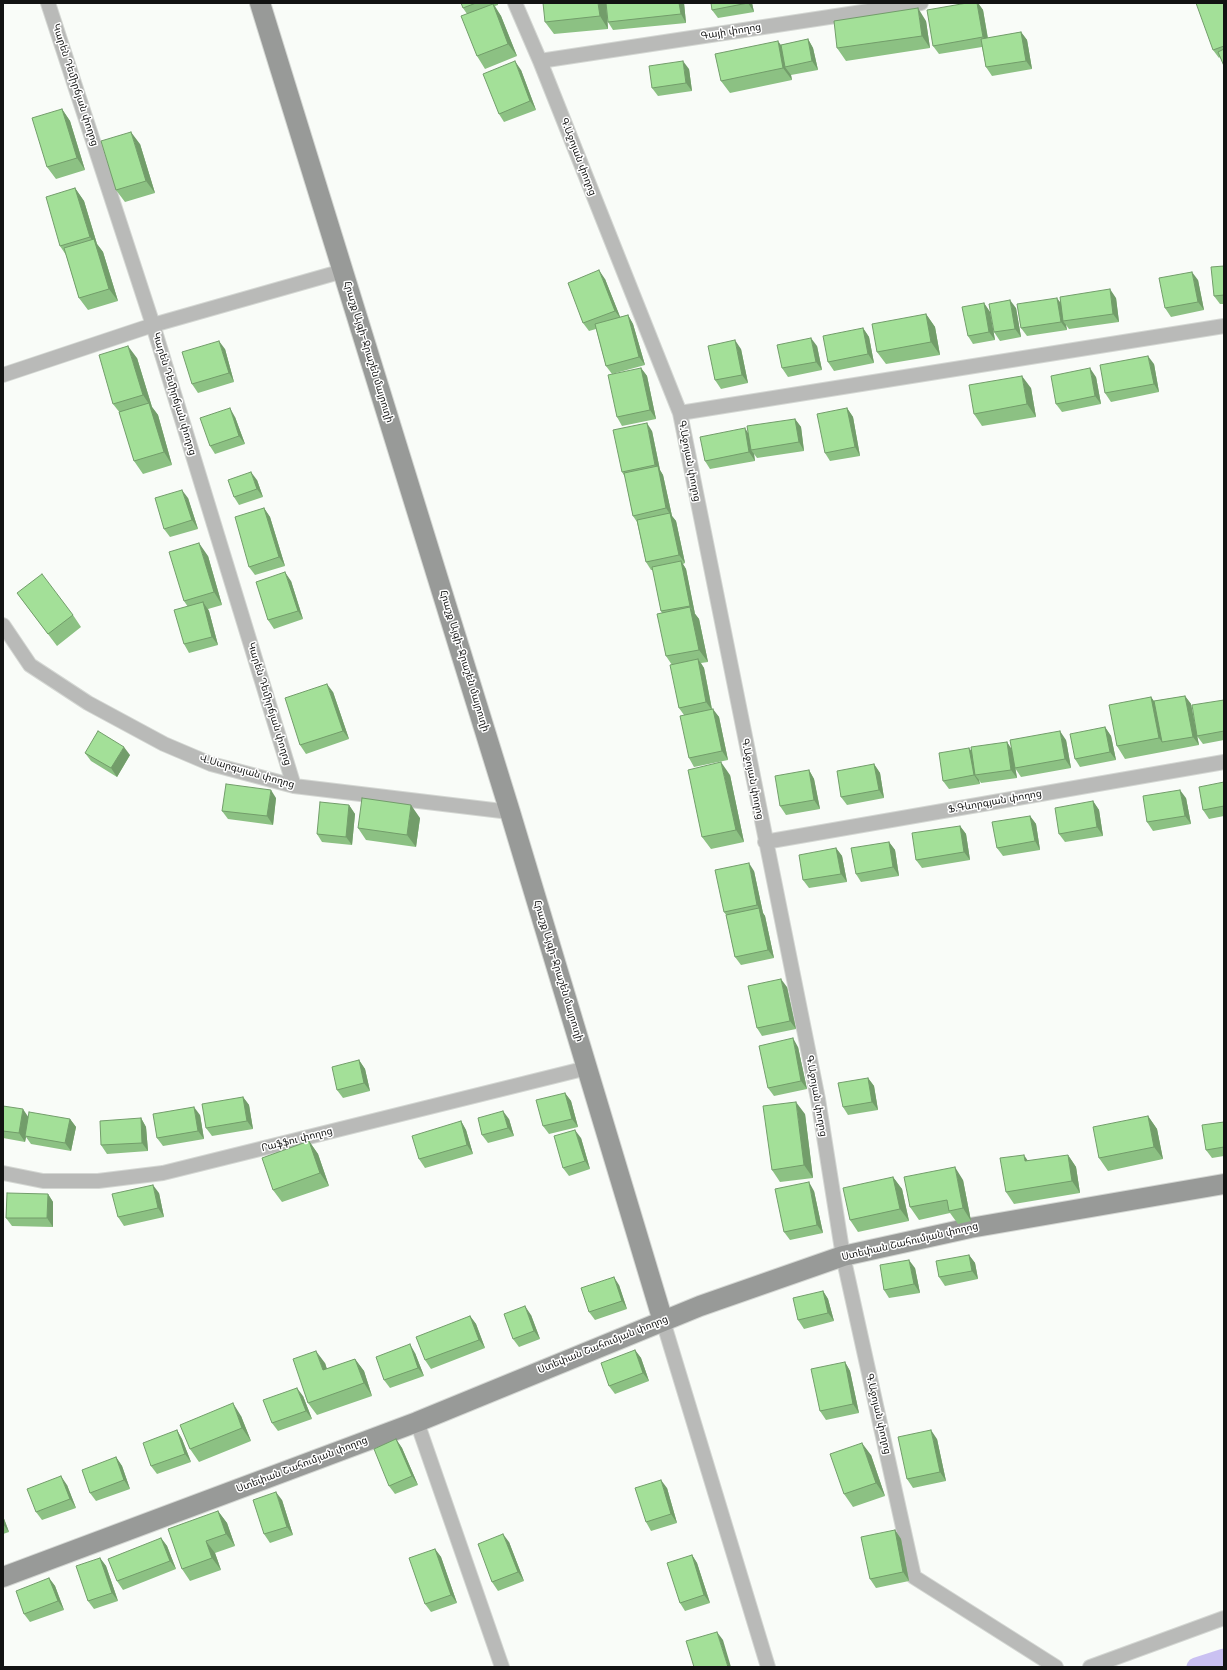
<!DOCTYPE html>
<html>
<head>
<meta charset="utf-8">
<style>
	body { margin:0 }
	#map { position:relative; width:1227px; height:1670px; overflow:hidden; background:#f9fcf8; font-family:Poppins,sans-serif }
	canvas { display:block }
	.frame { position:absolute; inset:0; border:4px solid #121312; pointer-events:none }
</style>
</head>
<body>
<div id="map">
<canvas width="1227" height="1670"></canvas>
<div class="frame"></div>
</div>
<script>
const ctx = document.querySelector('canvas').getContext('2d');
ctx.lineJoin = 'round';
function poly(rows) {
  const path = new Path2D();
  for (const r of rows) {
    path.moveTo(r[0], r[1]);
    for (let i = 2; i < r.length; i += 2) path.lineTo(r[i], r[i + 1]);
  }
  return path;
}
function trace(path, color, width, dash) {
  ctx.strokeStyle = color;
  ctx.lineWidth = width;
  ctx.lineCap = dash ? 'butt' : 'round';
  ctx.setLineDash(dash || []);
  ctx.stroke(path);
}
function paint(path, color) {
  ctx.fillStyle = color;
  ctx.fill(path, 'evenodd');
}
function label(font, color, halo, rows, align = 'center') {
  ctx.font = font + ' Poppins,"Noto Sans Armenian",sans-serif';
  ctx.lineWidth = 3;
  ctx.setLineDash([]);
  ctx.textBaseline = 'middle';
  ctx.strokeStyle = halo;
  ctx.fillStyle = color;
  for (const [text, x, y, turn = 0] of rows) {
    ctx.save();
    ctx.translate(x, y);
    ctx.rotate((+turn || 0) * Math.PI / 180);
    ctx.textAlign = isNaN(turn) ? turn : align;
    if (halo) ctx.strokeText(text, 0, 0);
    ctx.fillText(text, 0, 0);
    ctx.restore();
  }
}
trace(poly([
	[1196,1667,1224,1658]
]), '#cac1f2', 19);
const street = poly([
	[48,3,153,325,294,786],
	[515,3,540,61,680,413,818,1099,843,1256,914,1577,1056,1667],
	[540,61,921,3],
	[3,375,153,325,343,271],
	[680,413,1224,326],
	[3,625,30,665,88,703,164,744,211,764,294,786,510,812],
	[765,842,1224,762],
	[3,1173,43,1181,98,1181,163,1173,587,1068],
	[663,1321,768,1667],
	[417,1422,502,1667],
	[1090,1667,1224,1618]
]);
const secondary = poly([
	[260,3,510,812,663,1321],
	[3,1577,417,1422,700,1306,843,1256,970,1228,1224,1184]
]);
trace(street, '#d4d7d3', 16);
trace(secondary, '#d4d7d3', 22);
trace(street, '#b9bab8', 14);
trace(secondary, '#989a98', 20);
paint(poly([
	[461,3,498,3,498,5,495,6,501,16,517,56,485,69,477,56,467,14,463,8],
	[606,3,684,3,686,23,613,30,608,22],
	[606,3,608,29,554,34,545,22],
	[711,3,752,3,754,12,718,18,712,10],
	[967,3,978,3,983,10,988,38,1021,32,1027,40,1032,69,992,76,986,67,982,47,939,54,933,46],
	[1224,3,1224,66,1220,57,1219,58,1213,50],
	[926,21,930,48,846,61,837,48],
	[808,39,813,48,818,70,791,75,792,80,730,93,721,81,781,45],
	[689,69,692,91,658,96,652,88],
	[521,70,536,110,504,122,499,114],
	[62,109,70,121,85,170,56,179,47,167],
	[140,144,155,193,125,202,116,190],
	[75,188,84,201,97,244,103,252,118,301,88,310,79,298,66,255,60,246],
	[1224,266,1224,304,1220,304,1214,296],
	[605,279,620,317,628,315,633,324,645,365,612,374,606,366,596,329,589,331,583,323],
	[1198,280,1204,310,1171,317,1165,308],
	[1116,298,1119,322,1069,329,1066,325,1067,330,1027,336,1021,328,1060,302],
	[984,303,990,312,995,340,973,344,968,336],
	[1016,308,1021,337,1000,341,994,332],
	[926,314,935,327,940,355,886,364,877,352],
	[863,328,869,337,874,363,834,371,828,362],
	[817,346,822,370,788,377,782,368],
	[225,349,234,382,198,393,192,384],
	[741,349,748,383,721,389,715,380],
	[137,358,152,407,158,415,172,465,143,474,134,461,120,413,113,404],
	[1154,364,1159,392,1111,402,1105,393],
	[641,368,647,376,656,419,622,426,617,417],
	[1096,377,1101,404,1062,412,1056,404],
	[1031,388,1036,417,982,426,974,414],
	[847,408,853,417,860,456,830,461,825,453],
	[235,417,245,444,215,454,210,446],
	[795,419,801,427,804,451,757,458,754,454,755,461,710,469,705,461,748,433],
	[652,431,660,470,663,475,672,516,676,521,685,563,683,564,686,569,695,614,699,619,708,662,701,663,704,668,712,709,719,717,728,760,694,767,689,758,684,715,679,708,672,665,666,656,662,613,661,611,653,570,651,570,646,562,637,522,633,516,625,477,622,472],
	[257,480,263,497,239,505,234,497],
	[188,498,198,529,170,537,164,529],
	[264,508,270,517,285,566,255,575,249,567],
	[208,556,222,605,208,609,209,611,218,645,189,653,184,644,188,607,184,601],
	[291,581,303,619,274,629,268,620],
	[17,593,73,615,81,627,57,646],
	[333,692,349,739,306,754,300,745],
	[1185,696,1191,704,1195,725,1224,700,1224,740,1203,744,1197,736,1199,745,1125,759,1117,746,1151,697,1154,701],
	[1105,727,1111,736,1116,760,1080,767,1075,759],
	[1066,740,1071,768,1021,777,1015,768,1014,759,1017,778,981,783,979,780,980,784,949,789,943,781,969,748,972,752,1007,742,1012,750],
	[85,753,130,755,117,777,91,761],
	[874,764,880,773,884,798,847,805,841,797],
	[809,770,814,779,820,809,786,815,780,806],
	[730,775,744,842,711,849,702,837],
	[1224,782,1224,816,1209,819,1203,810],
	[276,798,273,825,228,819,222,811],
	[1186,798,1191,824,1153,831,1147,822],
	[1093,801,1099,810,1103,836,1065,842,1059,834],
	[349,805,355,814,352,845,322,842,317,834],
	[1030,816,1036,824,1040,850,1003,856,997,848],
	[420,818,416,847,366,840,358,828],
	[960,826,966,834,970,860,922,868,916,860],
	[889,842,895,850,899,876,861,882,856,874],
	[836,848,842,856,847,882,809,888,803,880],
	[754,871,763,913,765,916,774,958,741,965,735,957,726,915,724,912],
	[787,987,796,1029,762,1036,757,1028],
	[798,1047,807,1089,774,1096,768,1088],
	[359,1060,365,1069,370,1091,343,1098,337,1090],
	[868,1078,874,1086,878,1110,848,1115,843,1107],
	[565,1093,571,1101,578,1127,549,1134,543,1126],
	[243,1097,249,1105,253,1129,212,1136,206,1128],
	[3,1106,28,1117,70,1119,76,1127,71,1151,31,1144,26,1137,25,1142,3,1138],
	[805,1114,813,1178,780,1182,772,1170],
	[200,1115,204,1139,163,1146,157,1138],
	[1148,1116,1157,1129,1163,1159,1108,1171,1099,1158],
	[141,1118,146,1127,148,1151,107,1154,101,1145],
	[509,1119,514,1136,488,1143,482,1135],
	[461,1121,466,1130,473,1154,425,1168,419,1159],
	[1224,1122,1224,1156,1212,1158,1206,1150],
	[581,1138,590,1169,569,1176,563,1168],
	[309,1141,318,1154,329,1186,282,1202,273,1190],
	[1068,1155,1076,1167,1080,1193,1014,1204,1006,1192],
	[893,1177,902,1189,909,1221,858,1232,850,1220],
	[963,1180,971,1221,958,1224,950,1213,919,1220,910,1207],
	[814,1191,823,1233,790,1240,784,1232],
	[159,1193,164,1217,124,1226,118,1217],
	[48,1194,53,1202,53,1227,12,1226,6,1218],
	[969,1255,975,1263,978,1279,945,1286,939,1277],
	[915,1268,920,1293,889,1298,884,1290],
	[619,1285,627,1309,595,1320,589,1312],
	[823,1291,828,1299,834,1321,804,1329,798,1320],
	[531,1315,540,1339,519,1347,513,1339],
	[470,1316,476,1324,485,1348,431,1369,425,1360],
	[635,1350,641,1358,649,1381,615,1394,609,1386],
	[415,1353,424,1376,390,1388,384,1380],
	[355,1359,364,1371,372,1396,317,1415,308,1403,325,1363,327,1369],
	[845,1362,850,1371,859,1413,826,1420,820,1411],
	[303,1396,312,1419,278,1431,272,1423],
	[241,1416,251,1441,199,1462,190,1449],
	[177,1430,182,1439,191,1462,157,1474,151,1466],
	[396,1439,402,1448,418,1485,395,1494,389,1486],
	[937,1439,946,1481,913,1488,907,1479],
	[871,1455,885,1496,853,1507,844,1494],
	[116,1457,122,1466,130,1489,96,1501,90,1493],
	[67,1485,76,1508,42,1520,36,1512],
	[667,1488,677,1523,651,1531,646,1522],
	[282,1500,293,1535,270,1543,264,1534],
	[218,1511,227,1523,235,1546,215,1553,221,1570,190,1581,182,1569],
	[3,1516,9,1532,3,1534],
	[895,1530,901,1539,909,1581,876,1588,870,1579],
	[161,1538,167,1546,176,1569,123,1590,117,1581],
	[509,1542,524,1581,498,1591,492,1582],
	[435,1549,441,1557,457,1603,431,1612,425,1604],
	[692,1555,697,1563,710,1603,685,1611,680,1603],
	[100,1558,106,1566,118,1601,94,1609,88,1601],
	[49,1578,55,1586,64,1610,30,1622,24,1614]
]), '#8cc183');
paint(poly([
	[598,3,606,3,608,29,600,16],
	[679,3,684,3,686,23,681,14],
	[748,3,752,3,754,12],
	[977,3,978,3,983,10,989,46,983,37],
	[493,4,501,16,517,56,508,44],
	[918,8,926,21,930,48,922,36],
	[1021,32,1027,40,1032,69,1026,61],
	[808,39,813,48,818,70,812,61],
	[778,41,787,53,785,67,791,75,792,80,783,68],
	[515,61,521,70,536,110,530,101],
	[683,61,689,69,692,91,686,83],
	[62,109,70,121,85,170,77,158],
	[131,132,140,144,155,193,146,181],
	[75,188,84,201,97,244,103,252,118,301,109,289,96,246,90,237],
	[599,270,605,279,621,319,615,311],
	[1192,272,1198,280,1204,310,1198,302],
	[1110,289,1116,298,1119,322,1113,314],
	[1057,298,1063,306,1063,321,1066,325,1067,330,1061,322],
	[1010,300,1016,308,1021,337,1015,329],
	[984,303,990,312,995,340,989,332],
	[926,314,935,327,940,355,931,342],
	[628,315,633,324,645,365,639,357],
	[863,328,869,337,874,363,868,354],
	[811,338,817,346,822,370,816,362],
	[735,340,741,349,748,383,742,375],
	[219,341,225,349,234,382,229,373],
	[128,346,137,358,152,407,158,415,172,465,164,452,149,404,143,395],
	[1148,356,1154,364,1159,392,1154,384],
	[641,368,647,376,656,419,650,410],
	[1090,368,1096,377,1101,404,1095,396],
	[1022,376,1031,388,1036,417,1027,404],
	[230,408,235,417,245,444,239,436],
	[847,408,853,417,860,456,855,447],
	[795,419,801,427,804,451,799,442],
	[647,423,652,431,660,470,663,475,672,516,676,521,685,563,679,555,670,514,666,508,658,469,655,465],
	[745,428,750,436,751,450,754,454,755,461,749,452],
	[251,472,257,480,263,497,257,489],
	[182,490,188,498,198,529,192,520],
	[264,508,270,517,285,566,279,557],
	[199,543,208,556,222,605,214,592],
	[681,561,686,569,695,614,690,606],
	[285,572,291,581,303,619,298,611],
	[203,602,209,611,218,645,212,637],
	[690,607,699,619,708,662,699,650],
	[698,659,704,668,712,710,706,702],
	[327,684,333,692,349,739,343,731],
	[1185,696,1191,704,1199,745,1193,737],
	[1151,697,1160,710,1162,742,1159,738],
	[713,709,719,717,728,760,722,751],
	[1105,727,1111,736,1116,760,1110,752],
	[1060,731,1066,740,1071,768,1065,759],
	[1007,742,1012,750,1017,778,1011,770],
	[124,747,130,755,117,777,111,768],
	[969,748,975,756,975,775,979,780,980,784,974,775],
	[721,762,730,775,744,842,736,830],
	[874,764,880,773,884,798,879,790],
	[809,770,814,779,820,809,814,800],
	[271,790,276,798,273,825,267,816],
	[1180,790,1186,798,1191,824,1185,816],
	[1093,801,1099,810,1103,836,1097,827],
	[349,805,355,814,352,845,346,837],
	[411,805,420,818,416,847,407,835],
	[1030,816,1036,824,1040,850,1035,841],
	[960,826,966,834,970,860,964,852],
	[889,842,895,850,899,876,893,867],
	[836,848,842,856,847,882,841,874],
	[749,863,754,871,763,913,765,916,774,958,768,950,759,908,757,905],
	[781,979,787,987,796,1029,790,1021],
	[793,1038,798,1047,807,1089,801,1081],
	[359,1060,365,1069,370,1091,364,1083],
	[868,1078,874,1086,878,1110,872,1102],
	[565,1093,571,1101,578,1127,572,1119],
	[243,1097,249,1105,253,1129,247,1121],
	[796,1102,805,1114,813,1178,804,1165],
	[194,1107,200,1115,204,1139,198,1131],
	[23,1109,29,1118,25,1136,26,1137,25,1142,19,1133],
	[503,1111,509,1119,514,1136,508,1128],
	[1148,1116,1157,1129,1163,1159,1154,1147],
	[141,1118,146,1127,148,1151,142,1143],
	[70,1119,76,1127,71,1151,65,1143],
	[461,1121,466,1130,473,1154,467,1145],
	[575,1130,581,1138,590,1169,585,1161],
	[309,1141,318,1154,329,1186,320,1173],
	[1024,1155,1032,1167,1025,1161],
	[1068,1155,1076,1167,1080,1193,1072,1181],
	[955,1167,963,1180,971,1221,963,1208],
	[893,1177,902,1189,909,1221,900,1209],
	[809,1182,814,1191,823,1233,817,1225],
	[153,1185,159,1193,164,1217,158,1208],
	[48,1194,53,1202,53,1227,47,1218],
	[969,1255,975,1263,978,1279,972,1271],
	[909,1260,915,1268,920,1293,914,1284],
	[614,1277,619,1285,627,1309,622,1301],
	[823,1291,828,1299,834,1321,828,1313],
	[525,1306,531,1315,540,1339,534,1331],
	[470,1316,476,1324,485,1348,479,1340],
	[410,1344,415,1353,424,1376,418,1368],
	[635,1350,641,1358,649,1381,643,1373],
	[316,1351,325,1363,331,1382,323,1370],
	[355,1359,364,1371,372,1396,364,1383],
	[845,1362,850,1371,859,1413,853,1404],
	[297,1388,303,1396,312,1419,306,1411],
	[233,1403,241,1416,251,1441,242,1428],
	[177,1430,182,1439,191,1462,185,1454],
	[931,1430,937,1439,946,1481,940,1472],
	[396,1439,402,1448,418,1485,412,1476],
	[862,1443,871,1455,885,1496,876,1483],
	[116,1457,122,1466,130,1489,124,1480],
	[61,1476,67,1485,76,1508,70,1499],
	[661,1480,667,1488,677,1523,671,1514],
	[276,1492,282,1500,293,1535,287,1527],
	[218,1511,227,1523,235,1546,226,1534],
	[3,1516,9,1532,3,1524],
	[895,1530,901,1539,909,1581,903,1572],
	[503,1534,509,1542,524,1581,518,1572],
	[161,1538,167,1546,176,1569,170,1561],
	[206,1541,215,1553,221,1570,212,1558],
	[435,1549,441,1557,457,1603,451,1595],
	[692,1555,697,1563,710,1603,704,1595],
	[100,1558,106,1566,118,1601,112,1593],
	[49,1578,55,1586,64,1610,58,1601],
	[717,1632,723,1640,731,1667,728,1667]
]), '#729d6a');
const building = poly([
	[461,3,476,3,463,8,461,3],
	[543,3,598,3,600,16,545,22,543,3],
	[606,3,679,3,681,14,608,22,606,3],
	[711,3,748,3,712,10,711,3],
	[967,3,977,3,983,37,933,46,927,10,967,3],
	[1196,3,1224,3,1224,46,1213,50,1196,3],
	[493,4,508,44,477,56,461,16,493,4],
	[918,8,922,36,837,48,834,21,918,8],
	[1021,32,1026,61,986,67,981,39,1021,32],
	[808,39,812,61,785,67,781,45,808,39],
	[778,41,783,68,721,81,715,54,778,41],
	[1224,49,1224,66,1218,52,1224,49],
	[515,61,530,101,499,114,483,74,515,61],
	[683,61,686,83,652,88,649,66,683,61],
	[62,109,77,158,47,167,32,118,62,109],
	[131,132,146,181,116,190,101,141,131,132],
	[75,188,90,237,60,246,46,197,75,188],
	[94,239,109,289,79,298,64,248,94,239],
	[1224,266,1224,295,1214,296,1211,267,1224,266],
	[599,270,615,311,583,323,568,283,599,270],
	[1192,272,1198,302,1165,308,1159,278,1192,272],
	[1110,289,1113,314,1063,321,1060,297,1110,289],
	[1057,298,1061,322,1021,328,1017,304,1057,298],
	[1010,300,1015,329,994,332,989,304,1010,300],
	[984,303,989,332,968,336,962,307,984,303],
	[926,314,931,342,877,352,872,324,926,314],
	[628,315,639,357,606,366,595,324,628,315],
	[863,328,868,354,828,362,823,336,863,328],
	[811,338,816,362,782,368,777,345,811,338],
	[735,340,742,375,715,380,708,346,735,340],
	[219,341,229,373,192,384,182,352,219,341],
	[128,346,143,395,113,404,99,355,128,346],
	[1148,356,1154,384,1105,393,1100,365,1148,356],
	[641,368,650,410,617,417,608,375,641,368],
	[1090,368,1095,396,1056,404,1051,376,1090,368],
	[1022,376,1027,404,974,414,969,385,1022,376],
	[149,403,164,452,134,461,119,412,149,403],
	[230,408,239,436,210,446,200,418,230,408],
	[847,408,855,447,825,453,817,414,847,408],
	[795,419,799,442,751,450,747,426,795,419],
	[647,423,655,465,622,472,613,430,647,423],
	[745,428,749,452,705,461,700,437,745,428],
	[658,466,666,508,633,516,624,473,658,466],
	[251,472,257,489,234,497,228,480,251,472],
	[182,490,192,520,164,529,155,498,182,490],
	[264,508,279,557,249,567,235,517,264,508],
	[670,513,679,555,646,562,637,520,670,513],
	[199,543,214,592,184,601,169,552,199,543],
	[681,561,690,606,661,611,652,567,681,561],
	[285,572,298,611,268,620,256,582,285,572],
	[42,574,73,615,48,634,17,593,42,574],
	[203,602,212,637,184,644,174,610,203,602],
	[690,607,699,650,666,656,657,614,690,607],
	[698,659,706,702,679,708,670,665,698,659],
	[327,684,343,731,300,745,285,698,327,684],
	[1185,696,1193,737,1162,742,1154,701,1185,696],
	[1151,697,1159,738,1117,746,1109,705,1151,697],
	[1224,700,1224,731,1197,736,1192,705,1224,700],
	[713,709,722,751,689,758,680,716,713,709],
	[1105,727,1110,752,1075,759,1070,734,1105,727],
	[98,731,124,747,111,768,85,753,98,731],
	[1060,731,1065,759,1015,768,1010,740,1060,731],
	[1007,742,1011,770,975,775,971,747,1007,742],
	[969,748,974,775,943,781,939,753,969,748],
	[721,762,736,830,702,837,688,770,721,762],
	[874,764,879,790,841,797,837,771,874,764],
	[809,770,814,800,780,806,775,776,809,770],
	[1224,782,1224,806,1203,810,1199,787,1224,782],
	[226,784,271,790,267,816,222,811,226,784],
	[1180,790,1185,816,1147,822,1143,796,1180,790],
	[362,798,411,805,407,835,358,828,362,798],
	[1093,801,1097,827,1059,834,1055,808,1093,801],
	[320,802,349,805,346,837,317,834,320,802],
	[1030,816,1035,841,997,848,992,822,1030,816],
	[960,826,964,852,916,860,912,833,960,826],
	[889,842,893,867,856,874,851,848,889,842],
	[836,848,841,874,803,880,799,855,836,848],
	[749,863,757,905,724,912,715,870,749,863],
	[759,908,768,950,735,957,726,915,759,908],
	[781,979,790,1021,757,1028,748,986,781,979],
	[793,1038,801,1081,768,1088,759,1046,793,1038],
	[359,1060,364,1083,337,1090,332,1067,359,1060],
	[868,1078,872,1102,843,1107,838,1083,868,1078],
	[565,1093,572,1119,543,1126,536,1100,565,1093],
	[243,1097,247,1121,206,1128,202,1104,243,1097],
	[796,1102,804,1165,772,1170,763,1106,796,1102],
	[3,1106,23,1109,19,1133,3,1131,3,1106],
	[194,1107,198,1131,157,1138,153,1114,194,1107],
	[503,1111,508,1128,482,1135,478,1118,503,1111],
	[29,1112,70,1119,65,1143,25,1136,29,1112],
	[1148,1116,1154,1147,1099,1158,1093,1127,1148,1116],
	[141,1118,142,1143,101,1145,100,1121,141,1118],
	[461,1121,467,1145,419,1159,412,1136,461,1121],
	[1224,1122,1224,1147,1206,1150,1202,1125,1224,1122],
	[575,1130,585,1161,563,1168,554,1136,575,1130],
	[309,1141,320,1173,273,1190,262,1158,309,1141],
	[1024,1155,1025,1161,1068,1155,1072,1181,1006,1192,1000,1158,1024,1155],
	[955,1167,963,1208,949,1211,947,1200,910,1207,904,1177,955,1167],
	[893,1177,900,1209,850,1220,843,1188,893,1177],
	[809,1182,817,1225,784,1232,775,1189,809,1182],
	[153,1185,158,1208,118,1217,112,1194,153,1185],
	[7,1193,48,1194,47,1218,6,1218,7,1193],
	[969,1255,972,1271,939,1277,936,1261,969,1255],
	[909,1260,914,1284,884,1290,880,1265,909,1260],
	[614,1277,622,1301,589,1312,581,1288,614,1277],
	[823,1291,828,1313,798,1320,793,1298,823,1291],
	[525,1306,534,1331,513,1339,504,1314,525,1306],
	[470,1316,479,1340,425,1360,416,1337,470,1316],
	[410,1344,418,1368,384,1380,376,1357,410,1344],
	[635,1350,643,1373,609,1386,601,1363,635,1350],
	[316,1351,323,1370,355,1359,364,1383,308,1403,293,1359,316,1351],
	[845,1362,853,1404,820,1411,811,1369,845,1362],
	[297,1388,306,1411,272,1423,263,1400,297,1388],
	[233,1403,242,1428,190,1449,180,1425,233,1403],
	[177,1430,185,1454,151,1466,143,1443,177,1430],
	[931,1430,940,1472,907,1479,898,1437,931,1430],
	[396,1439,412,1476,389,1486,374,1449,396,1439],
	[862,1443,876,1483,844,1494,830,1454,862,1443],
	[116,1457,124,1480,90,1493,82,1470,116,1457],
	[61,1476,70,1499,36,1512,27,1489,61,1476],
	[661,1480,671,1514,646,1522,635,1488,661,1480],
	[276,1492,287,1527,264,1534,253,1500,276,1492],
	[218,1511,226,1534,206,1541,212,1558,182,1569,168,1529,218,1511],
	[895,1530,903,1572,870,1579,861,1537,895,1530],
	[503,1534,518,1572,492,1582,478,1544,503,1534],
	[161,1538,170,1561,117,1581,108,1559,161,1538],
	[435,1549,451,1595,425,1604,409,1558,435,1549],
	[692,1555,704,1595,680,1603,667,1563,692,1555],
	[100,1558,112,1593,88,1601,76,1566,100,1558],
	[49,1578,58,1601,24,1614,16,1591,49,1578],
	[717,1632,728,1667,694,1667,686,1641,717,1632]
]);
paint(building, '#a3e098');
trace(building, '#729d6a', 1);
label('10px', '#121312', '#fff', [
	["Գայի փողոց",731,32,-9],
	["Կարեն Դեմիրճյան փողոց",75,85,72],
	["Գ.Աջոյան փողոց",578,157,69],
	["Հրաշք Այգի-Ջրաշեն մայրուղի",368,352,73],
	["Կարեն Դեմիրճյան փողոց",174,394,73],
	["Գ.Աջոյան փողոց",689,461,79],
	["Հրաշք Այգի-Ջրաշեն մայրուղի",464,661,73],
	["Կարեն Դեմիրճյան փողոց",269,704,73],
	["Վ.Սարգսյան փողոց",247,772,16],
	["Գ.Աջոյան փողոց",752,779,79],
	["Ֆ.Գևորգյան փողոց",995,802,-10],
	["Հրաշք Այգի-Ջրաշեն մայրուղի",558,971,73],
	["Գ.Աջոյան փողոց",816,1096,80],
	["Րաֆֆու փողոց",297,1140,-14],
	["Ստեփան Շահումյան փողոց",910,1242,-13],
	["Ստեփան Շահումյան փողոց",603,1345,-22],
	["Գ.Աջոյան փողոց",878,1414,77],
	["Ստեփան Շահումյան փողոց",302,1465,-21]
]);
</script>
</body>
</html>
